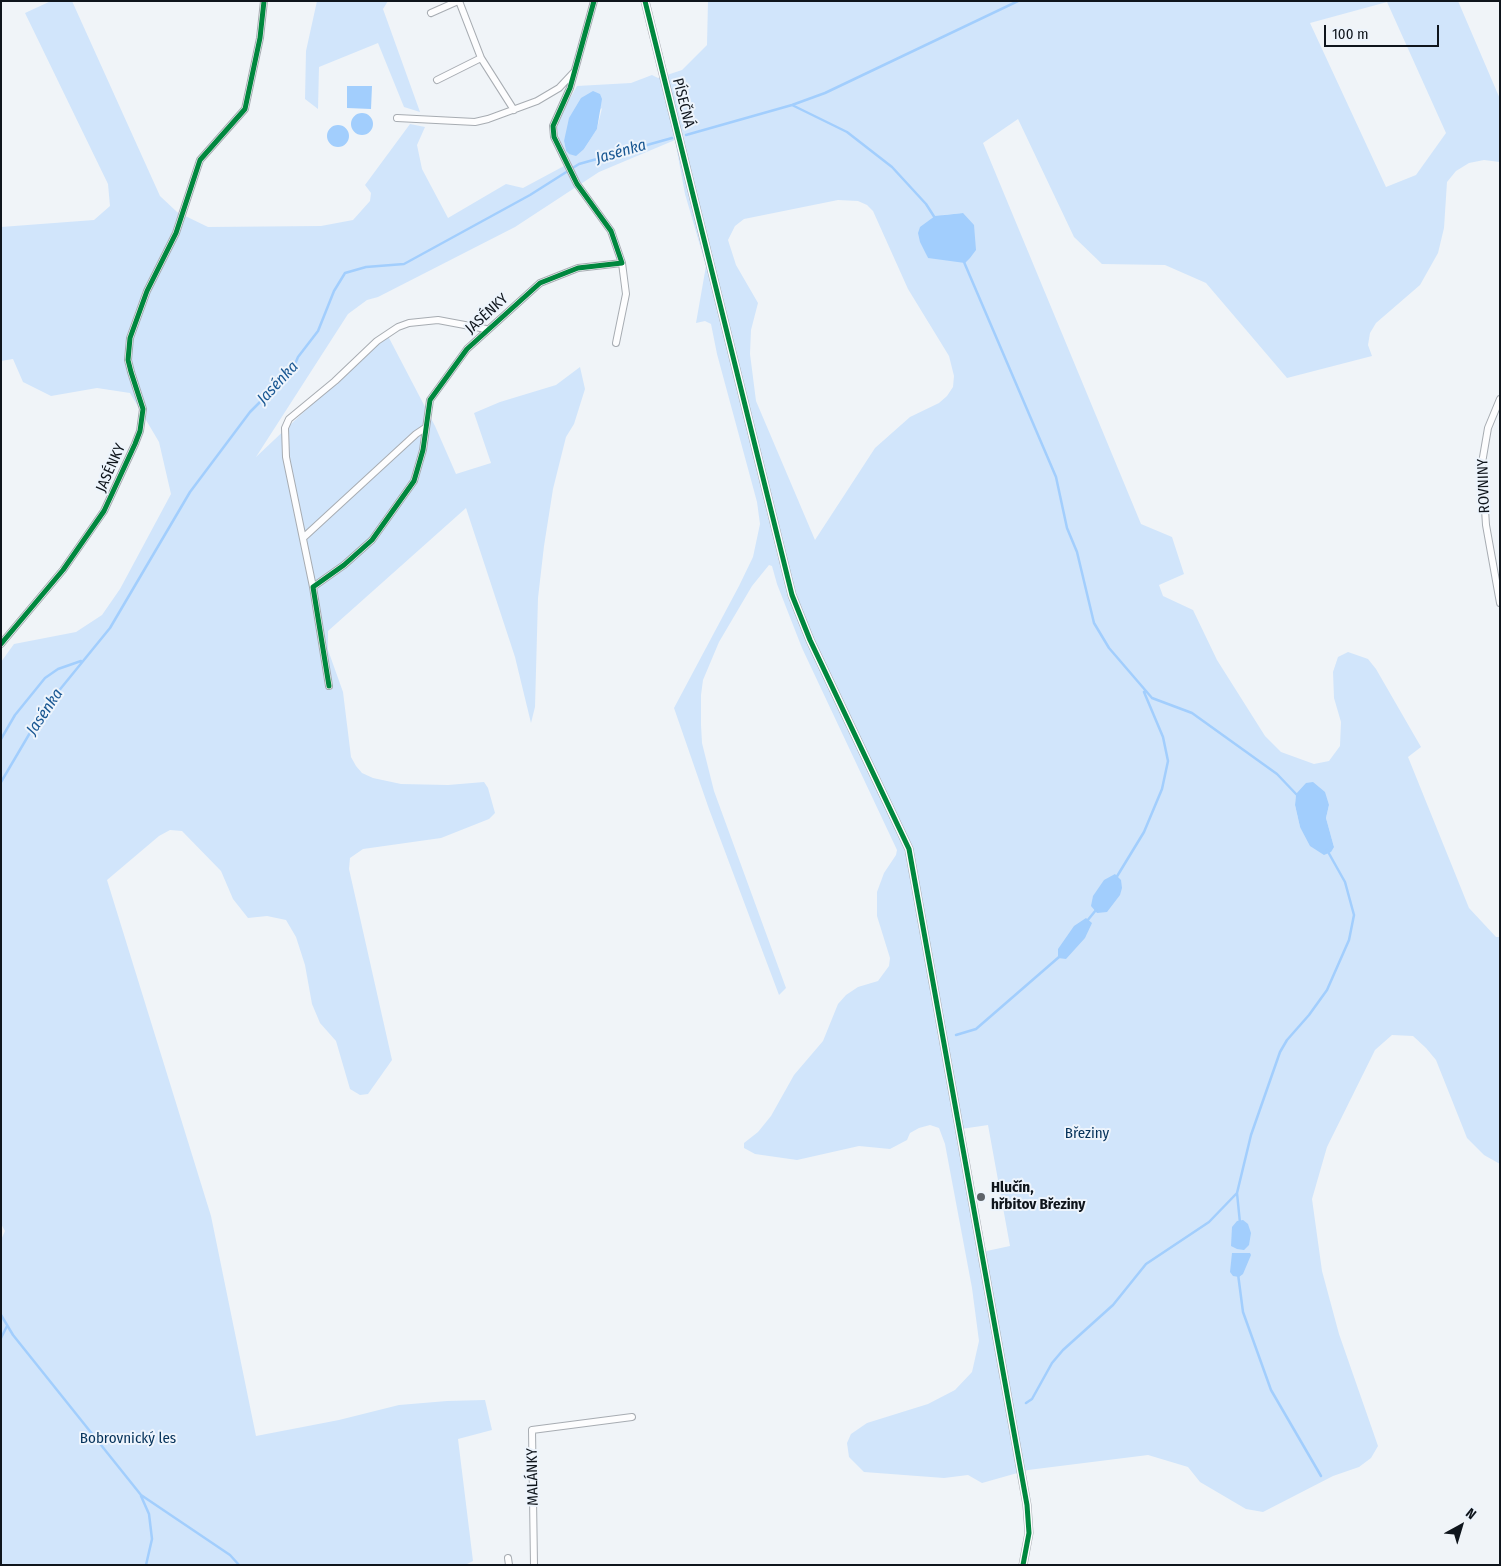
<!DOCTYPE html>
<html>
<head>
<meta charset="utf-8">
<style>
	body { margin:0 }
	#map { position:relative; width:1501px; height:1566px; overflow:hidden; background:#f0f4f8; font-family:"Fira Sans Condensed",sans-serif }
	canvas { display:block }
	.frame { position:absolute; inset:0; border:2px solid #0f151c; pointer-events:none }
	.north { position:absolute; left:1436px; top:1501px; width:50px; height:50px; -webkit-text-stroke:4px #edf4fc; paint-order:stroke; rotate:39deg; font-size:14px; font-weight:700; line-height:20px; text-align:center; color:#0f151c }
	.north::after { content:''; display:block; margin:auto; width:18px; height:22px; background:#0f151c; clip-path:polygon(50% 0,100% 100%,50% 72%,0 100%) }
	.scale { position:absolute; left:1324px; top:25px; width:115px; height:22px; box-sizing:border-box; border:2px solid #0f151c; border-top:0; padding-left:6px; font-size:15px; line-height:18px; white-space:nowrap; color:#0f151c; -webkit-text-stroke:4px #edf4fc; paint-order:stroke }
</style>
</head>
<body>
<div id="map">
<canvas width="1501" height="1566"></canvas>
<div class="frame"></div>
<div class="north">N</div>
<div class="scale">100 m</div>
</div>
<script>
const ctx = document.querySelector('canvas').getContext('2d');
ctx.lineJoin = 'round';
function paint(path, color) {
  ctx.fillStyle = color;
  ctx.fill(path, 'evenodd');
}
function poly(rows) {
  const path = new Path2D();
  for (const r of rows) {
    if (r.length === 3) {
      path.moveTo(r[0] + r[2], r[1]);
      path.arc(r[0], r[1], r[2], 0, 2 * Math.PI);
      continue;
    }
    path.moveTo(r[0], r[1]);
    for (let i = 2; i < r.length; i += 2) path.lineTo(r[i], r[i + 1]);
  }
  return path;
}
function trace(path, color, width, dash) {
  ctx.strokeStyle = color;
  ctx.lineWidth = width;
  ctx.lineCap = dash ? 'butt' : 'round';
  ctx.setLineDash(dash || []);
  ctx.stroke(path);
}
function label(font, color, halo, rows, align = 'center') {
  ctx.font = font + ' "Fira Sans Condensed",sans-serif';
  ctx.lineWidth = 4;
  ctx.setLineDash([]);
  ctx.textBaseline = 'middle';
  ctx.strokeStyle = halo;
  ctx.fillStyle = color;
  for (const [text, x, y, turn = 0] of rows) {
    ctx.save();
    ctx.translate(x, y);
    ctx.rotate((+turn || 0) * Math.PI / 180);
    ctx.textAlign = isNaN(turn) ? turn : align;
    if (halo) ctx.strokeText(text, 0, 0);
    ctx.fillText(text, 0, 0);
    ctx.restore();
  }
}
paint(poly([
	[51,1,72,1,160,196,177,212,208,227,321,226,353,220,370,201,371,193,365,185,410,124,425,127,417,145,422,169,448,218,506,184,523,188,564,166,556,123,577,86,631,83,652,75,658,78,682,70,707,45,708,1,1458,1,1500,99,1500,162,1484,160,1469,163,1456,171,1447,182,1444,228,1438,253,1420,285,1376,323,1370,333,1368,345,1372,356,1287,378,1206,283,1165,265,1102,264,1074,237,1018,119,983,143,1141,524,1172,537,1184,574,1159,585,1163,596,1193,610,1217,660,1265,736,1281,752,1314,764,1329,761,1340,746,1341,722,1334,698,1333,672,1338,657,1348,652,1368,659,1376,669,1421,747,1408,757,1469,908,1496,937,1500,937,1500,1164,1484,1155,1467,1138,1436,1060,1426,1048,1413,1036,1392,1035,1375,1050,1327,1147,1312,1199,1322,1271,1339,1334,1378,1446,1371,1458,1359,1467,1333,1476,1263,1512,1246,1509,1200,1482,1188,1467,1148,1455,1028,1470,982,1483,968,1475,944,1478,864,1472,849,1457,847,1443,851,1434,867,1423,928,1404,955,1390,972,1372,979,1341,972,1288,945,1144,939,1128,930,1125,919,1128,910,1133,907,1140,890,1149,859,1146,797,1160,755,1154,744,1148,744,1143,758,1132,771,1116,794,1075,823,1041,838,1004,846,995,858,987,878,981,889,966,890,958,877,916,877,892,884,873,896,855,897,850,802,648,777,584,772,566,769,565,752,586,719,642,703,680,701,695,701,725,702,743,714,791,786,988,779,995,709,809,674,708,739,586,753,557,760,524,757,502,717,354,711,324,705,321,696,323,706,266,685,194,675,140,599,172,515,227,378,297,367,300,348,314,256,457,378,342,388,336,435,426,456,474,491,463,474,413,500,402,556,385,580,367,585,389,574,424,566,437,553,489,544,546,538,598,535,707,531,723,515,657,466,508,328,631,328,650,343,692,351,757,356,766,362,773,373,778,401,784,448,785,484,782,488,788,495,813,489,819,441,838,363,849,350,858,349,869,392,1060,368,1094,360,1095,350,1089,336,1041,320,1023,312,1004,305,965,296,937,286,920,267,916,248,918,233,899,221,871,182,831,170,830,159,836,107,880,211,1216,256,1436,339,1420,399,1405,447,1401,485,1400,492,1430,458,1439,473,1561,465,1565,1,1565,1,1240,5,1231,1,1224,1,662,14,644,76,632,102,615,120,589,171,494,159,442,130,393,97,388,51,396,23,382,13,359,1,361,1,227,94,220,110,206,108,184,25,13],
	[1387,2,1446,133,1416,175,1386,187,1310,23],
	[602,108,597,129,584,149,569,154,566,151,564,141],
	[838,200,858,201,867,205,873,211,908,289,949,356,954,376,953,387,947,396,939,403,910,417,875,448,815,540,756,401,750,354,751,330,758,303,736,265,728,240,735,226,744,219],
	[963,213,928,258,925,250,943,215],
	[1296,794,1329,805,1326,818,1334,847,1300,827,1295,805],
	[988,1125,1010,1246,982,1252,961,1129],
	[317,1,388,1,383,9,420,112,404,107,378,43,319,67,318,109,305,99,306,51]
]), '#d1e5fb');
paint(poly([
	[347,86,372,86,371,109,347,108],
	[593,91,600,94,602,99,597,129,584,149,576,156,569,154,566,151,564,141,569,118,581,98],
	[362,124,11],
	[338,136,11],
	[963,213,974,225,976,250,970,258,965,263,928,258,920,242,918,233,920,227,935,216],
	[1313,782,1325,792,1329,805,1326,818,1334,847,1331,852,1324,855,1310,846,1300,827,1295,805,1296,794,1306,783],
	[1115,874,1121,880,1122,888,1120,895,1107,912,1097,913,1091,906,1093,896,1104,880],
	[1086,918,1092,923,1085,938,1066,959,1058,958,1058,949,1074,926],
	[1243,1220,1248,1224,1251,1233,1249,1245,1244,1250,1237,1249,1231,1246,1232,1227,1237,1221],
	[1232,1253,1250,1253,1251,1255,1243,1274,1239,1277,1233,1276,1230,1272]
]), '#a2cefd');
trace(poly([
	[792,105,847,132,892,167,926,204,935,218],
	[686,135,792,105,825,93,1018,1],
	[964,262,1056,477,1067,528,1077,552,1094,623,1109,648,1152,698,1192,713,1277,774,1297,795],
	[1,739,15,715,45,678,58,669,81,661],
	[1,782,44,709,110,628,190,492,250,412,293,369,298,357,318,331,334,291,345,273,366,267,404,264,530,195,579,164,672,138],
	[1116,878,1144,832,1162,789,1168,761,1163,737,1144,692],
	[1087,921,1096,910],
	[956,1035,976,1029,1059,957],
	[1240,1223,1237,1193,1251,1135,1280,1052,1287,1040,1309,1015,1327,990,1349,940,1354,915,1345,882,1327,850],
	[1238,1274,1243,1312,1271,1390,1321,1476],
	[1,1315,13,1335,141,1495,230,1555,239,1565],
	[1,1338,7,1326],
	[1026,1403,1032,1399,1052,1363,1063,1350,1113,1305,1146,1264,1209,1222,1237,1193],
	[141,1496,149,1514,152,1539,146,1565]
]), '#a2cefd', 2.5);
const minor = poly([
	[459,1,481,58,514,110],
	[431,13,458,1],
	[437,80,481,58],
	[397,118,475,122,488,119,537,101,559,88,574,72],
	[616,343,626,294,622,263],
	[1500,399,1488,428,1482,463,1486,525,1500,603],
	[303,538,416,434,425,428],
	[313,587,286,457,285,428,289,419,335,381,377,341,398,327,409,323,438,320,486,329],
	[1,644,63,570,104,511,135,444,140,431,143,409,131,372,128,360,130,338,147,291,176,233,200,160,245,109,260,38,264,1],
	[329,686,313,587,344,565,372,540,414,481,423,450,430,400,467,349,540,283,578,268,622,263,611,231,577,184,554,137,553,126,570,88,594,1],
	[508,1558,509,1565],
	[534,1565,532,1430,632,1417]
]);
const tertiary = poly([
	[645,1,792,595,810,640,909,849,1027,1505,1029,1533,1023,1565]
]);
trace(minor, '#a7acb2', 8);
trace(tertiary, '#a7acb2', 9);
trace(minor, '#fdfdfe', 6);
trace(tertiary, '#fdfdfe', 8);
trace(poly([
	[645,1,792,595,810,640,909,849,1027,1505,1029,1533,1023,1565],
	[1,644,63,570,104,511,135,444,140,431,143,409,131,372,128,360,130,338,147,291,176,233,200,160,245,109,260,38,264,1],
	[329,686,313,587,344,565,372,540,414,481,423,450,430,400,467,349,540,283,578,268,622,263,611,231,577,184,554,137,553,126,570,88,594,1]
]), '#00873e', 5);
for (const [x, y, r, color] of [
	[981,1197,5,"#5e6369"]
]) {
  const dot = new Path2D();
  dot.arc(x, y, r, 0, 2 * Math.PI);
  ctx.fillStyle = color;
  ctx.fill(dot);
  trace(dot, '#edf4fc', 2);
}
label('15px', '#0f151c', '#edf4fc', [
	["PÍSEČNÁ",683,103,76],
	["JASÉNKY",487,314,-42],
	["JASÉNKY",111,468,-66],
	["ROVNINY",1484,486,-92],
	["MALÁNKY",533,1477,-91]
]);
label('15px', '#043159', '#edf4fc', [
	["Březiny",1087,1134],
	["Bobrovnický les",128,1439]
]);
label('bold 15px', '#0f151c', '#edf4fc', [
	["Hlučín,",991,1188],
	["hřbitov Březiny",991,1205]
], 'left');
label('italic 16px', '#1a5893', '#edf4fc', [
	["Jasénka",621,152,-16],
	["Jasénka",278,383,-47],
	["Jasénka",45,712,-56]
]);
</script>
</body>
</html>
